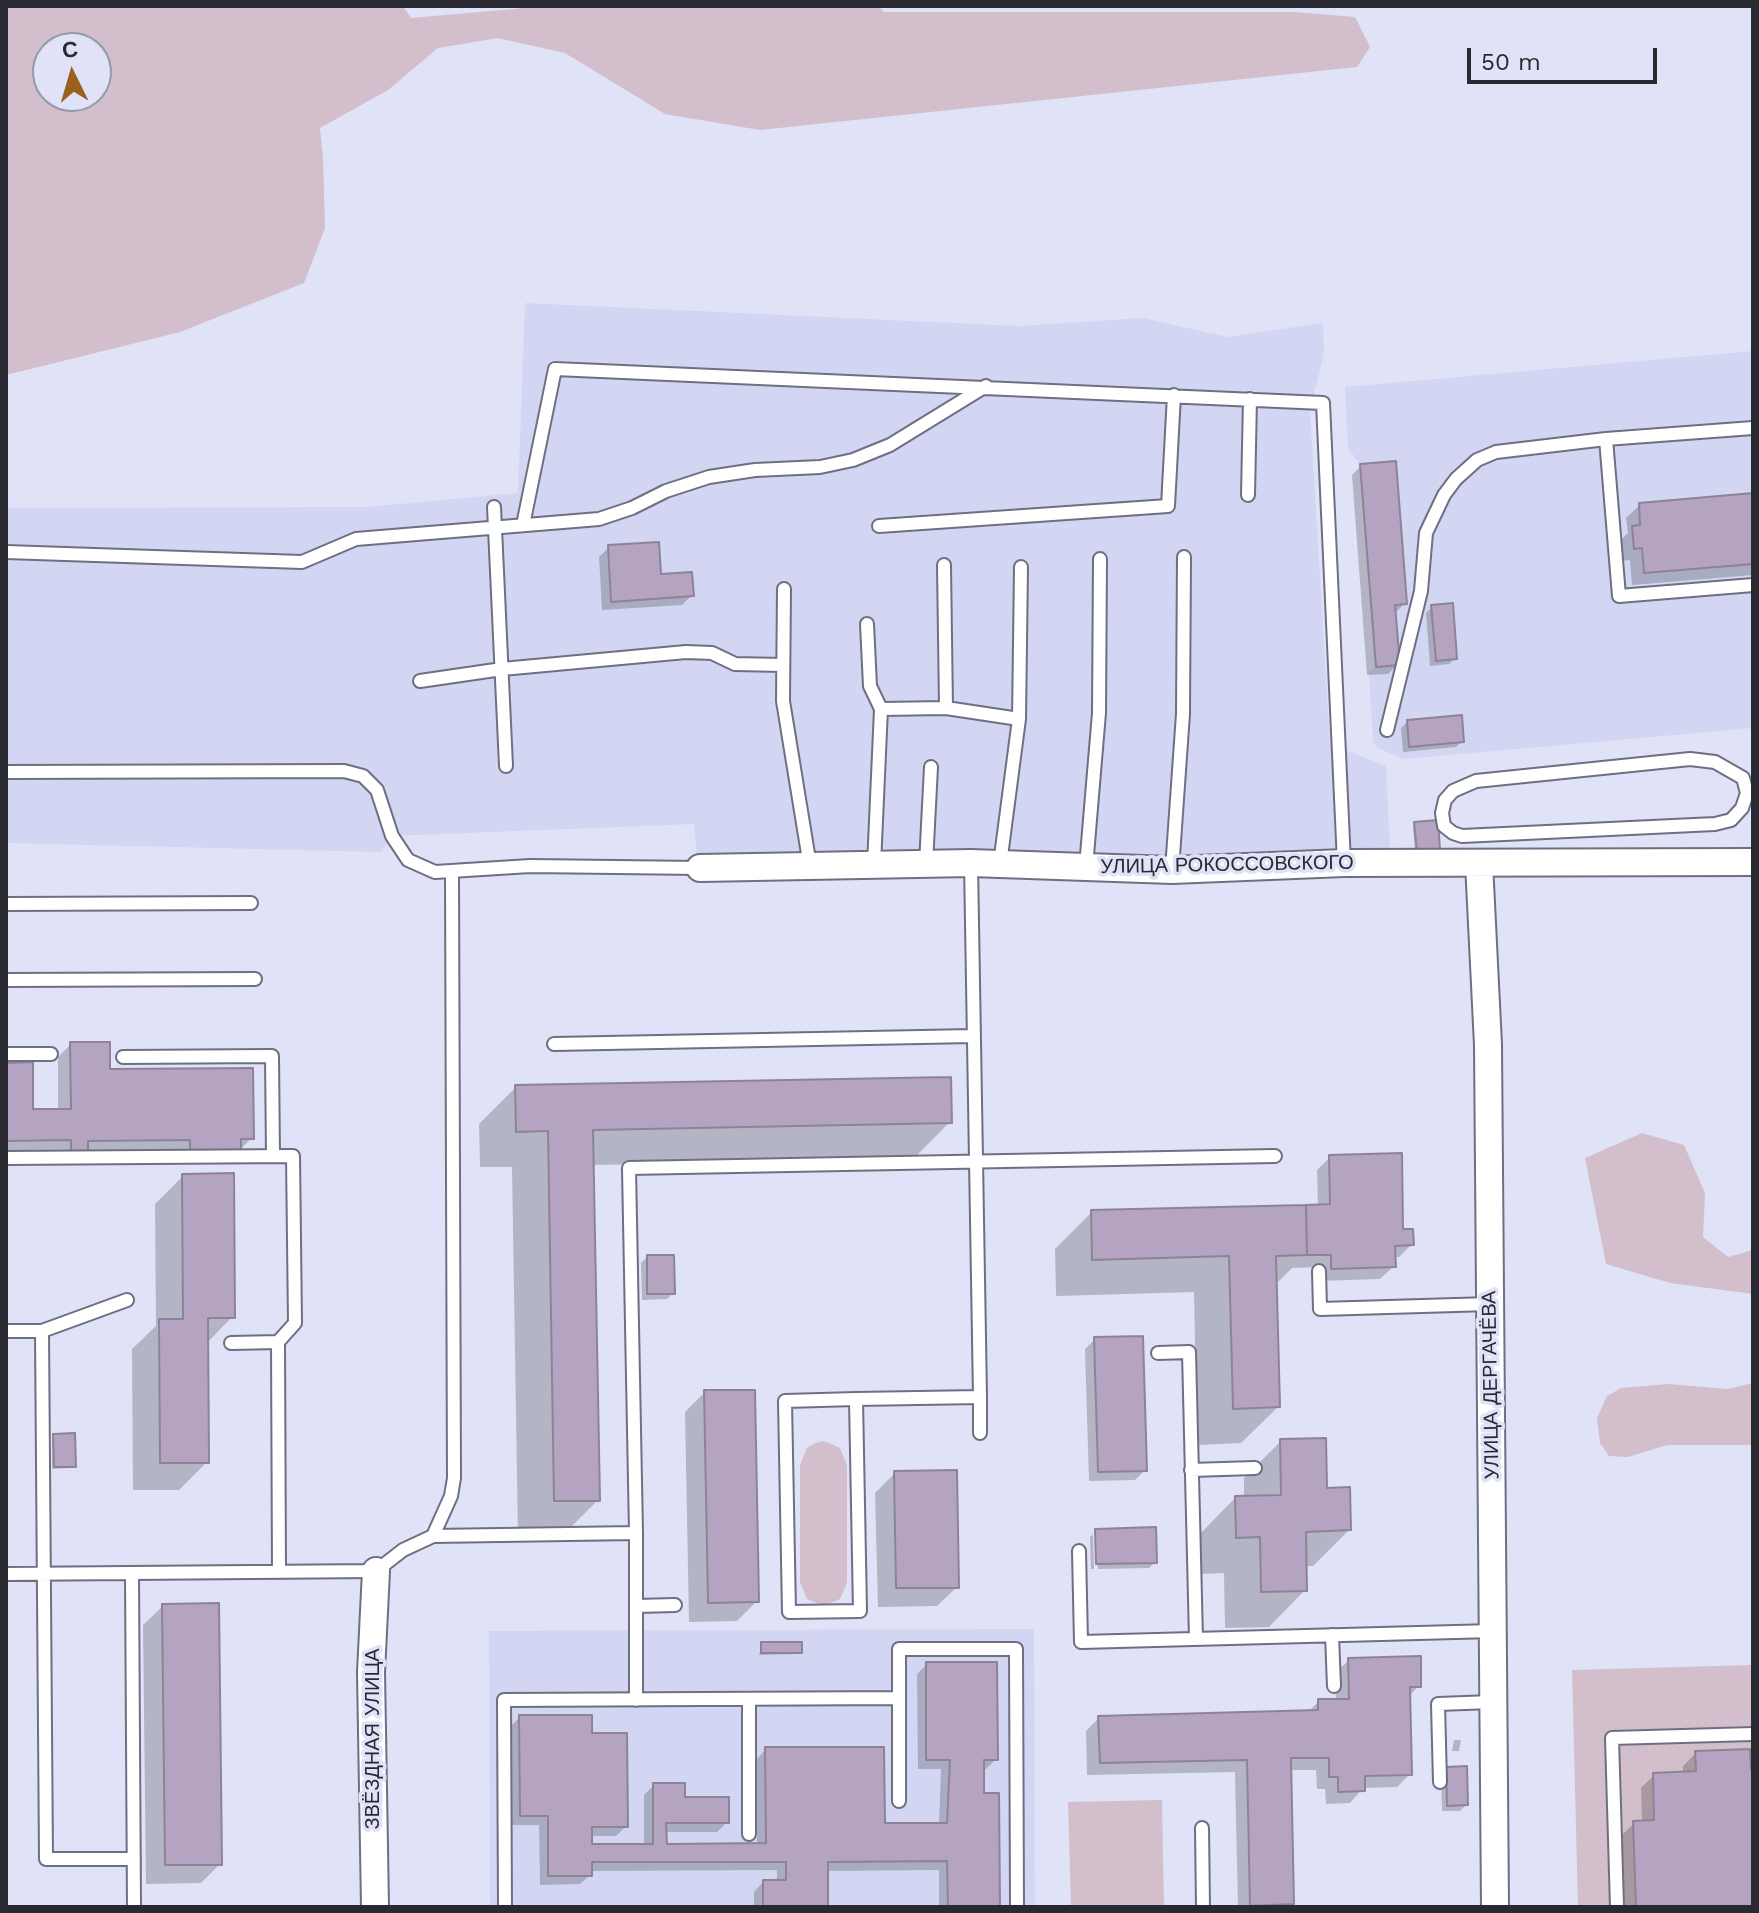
<!DOCTYPE html>
<html>
<head>
<meta charset="utf-8">
<style>
	body { margin:0 }
	#map { position:relative; width:1759px; height:1913px; overflow:hidden; background:#e0e2f7; font-family:"Work Sans",sans-serif }
	canvas { display:block }
	.frame { position:absolute; inset:0; border:8px solid #292a31; pointer-events:none }
	.north { position:absolute; left:32px; top:32px; width:80px; height:80px; box-sizing:border-box; background:#e0e2f7; border:2px solid #9798a8; border-radius:50%; rotate:355deg; font-size:22px; font-weight:700; line-height:32px; text-align:center; color:#292a31 }
	.north::after { content:''; display:block; margin:auto; width:28px; height:36px; background:#9a611e; clip-path:polygon(50% 0,100% 100%,50% 72%,0 100%) }
	.scale { position:absolute; left:1467px; top:48px; width:190px; height:36px; box-sizing:border-box; border:4px solid #292a31; border-top:0; padding-left:10px; font-size:24px; line-height:28px; white-space:nowrap; color:#292a31; -webkit-text-stroke:6px #e0e2f7; paint-order:stroke }
</style>
</head>
<body>
<div id="map">
<canvas width="1759" height="1913"></canvas>
<div class="frame"></div>
<div class="north">С</div>
<div class="scale">50 m</div>
</div>
<script>
const ctx = document.querySelector('canvas').getContext('2d');
ctx.lineJoin = 'round';
function paint(path, color) {
  ctx.fillStyle = color;
  ctx.fill(path, 'evenodd');
}
function poly(rows) {
  const path = new Path2D();
  for (const r of rows) {
    path.moveTo(r[0], r[1]);
    for (let i = 2; i < r.length; i += 2) path.lineTo(r[i], r[i + 1]);
  }
  return path;
}
function trace(path, color, width, dash) {
  ctx.strokeStyle = color;
  ctx.lineWidth = width;
  ctx.lineCap = dash ? 'butt' : 'round';
  ctx.setLineDash(dash || []);
  ctx.stroke(path);
}
function label(font, color, halo, rows, align = 'center') {
  ctx.font = font + ' "Work Sans",sans-serif';
  ctx.lineWidth = 7;
  ctx.setLineDash([]);
  ctx.textBaseline = 'middle';
  ctx.strokeStyle = halo;
  ctx.fillStyle = color;
  for (const [text, x, y, turn = 0] of rows) {
    ctx.save();
    ctx.translate(x, y);
    ctx.rotate((+turn || 0) * Math.PI / 180);
    ctx.textAlign = isNaN(turn) ? turn : align;
    if (halo) ctx.strokeText(text, 0, 0);
    ctx.fillText(text, 0, 0);
    ctx.restore();
  }
}
paint(poly([
	[525,303,1018,326,1143,318,1227,337,1323,323,1324,353,1310,410,1330,744,1386,766,1390,851,1152,858,697,860,694,824,392,836,381,852,6,843,6,508,367,507,518,493],
	[1753,351,1753,728,1404,759,1378,748,1373,743,1369,672,1376,666,1360,464,1348,448,1345,387],
	[1034,1629,1035,1907,490,1907,489,1631]
]), '#d3d6f2');
paint(poly([
	[6,6,403,6,411,18,548,6,878,6,884,12,1294,12,1355,17,1370,47,1357,67,760,130,665,114,565,53,498,38,438,48,388,90,320,128,323,158,325,228,304,283,180,332,6,375],
	[48,48,96,48,96,96,48,96],
	[1642,1133,1684,1145,1705,1193,1703,1237,1728,1257,1753,1250,1753,1294,1670,1283,1606,1264,1585,1158],
	[1753,1383,1753,1445,1667,1445,1628,1457,1609,1456,1600,1443,1597,1418,1607,1396,1621,1388,1669,1384,1727,1389],
	[824,1441,840,1448,847,1465,847,1583,840,1599,824,1606,807,1599,800,1582,800,1465,807,1448,815,1443],
	[1753,1665,1753,1907,1578,1907,1572,1670],
	[1162,1800,1164,1907,1071,1907,1068,1802]
]), '#d2bfcb');
paint(poly([
	[1361,466,1405,603,1394,614,1398,664,1388,674,1367,675,1352,475],
	[1753,495,1753,575,1632,585,1630,560,1621,561,1620,541,1628,533,1626,518,1640,505],
	[609,547,659,576,692,595,682,605,602,610,599,557],
	[1432,607,1455,658,1449,664,1430,666,1426,613],
	[1408,721,1462,741,1456,747,1403,752,1401,728],
	[1436,822,1415,853,1413,826,1415,824],
	[71,1044,108,1071,252,1138,226,1163,178,1163,178,1152,84,1153,73,1164,58,1164,58,1153,6,1153,6,1065,31,1111,58,1111,58,1057],
	[516,1087,950,1122,913,1159,592,1165,598,1500,561,1537,518,1537,512,1167,480,1167,479,1124],
	[1330,1157,1412,1244,1399,1257,1393,1257,1394,1266,1380,1279,1319,1281,1319,1267,1292,1268,1275,1285,1278,1407,1241,1443,1197,1445,1194,1292,1056,1296,1055,1249,1092,1212,1318,1207,1317,1170],
	[183,1176,232,1317,206,1344,207,1462,179,1490,133,1490,132,1349,156,1326,155,1204],
	[647,1257,673,1293,667,1299,642,1300,641,1263],
	[1095,1339,1145,1470,1135,1480,1089,1481,1085,1349],
	[705,1392,757,1601,737,1621,689,1622,685,1412],
	[54,1436,74,1466,71,1468,52,1469,52,1438],
	[1281,1441,1325,1490,1349,1530,1313,1566,1305,1566,1305,1590,1269,1627,1225,1628,1224,1573,1200,1574,1199,1535,1235,1498,1244,1498,1244,1478],
	[895,1473,957,1587,937,1606,878,1607,875,1493],
	[1096,1531,1155,1562,1149,1568,1098,1569,1097,1534,1093,1534,1094,1569,1091,1569,1090,1537],
	[163,1606,220,1864,201,1883,146,1884,143,1625],
	[762,1644,800,1652,797,1654,759,1655],
	[1349,1660,1419,1686,1408,1697,1410,1774,1397,1787,1363,1788,1350,1803,1326,1804,1325,1789,1317,1789,1316,1770,1289,1770,1292,1903,1289,1907,1238,1907,1235,1772,1087,1775,1086,1731,1099,1718,1308,1712,1319,1701,1336,1701,1335,1673],
	[927,1664,996,1759,986,1769,982,1769,982,1795,998,1907,939,1907,939,1870,826,1871,826,1907,754,1907,754,1892,763,1882,777,1882,777,1870,590,1871,590,1875,580,1884,540,1885,539,1825,511,1825,510,1727,520,1717,590,1735,626,1826,616,1836,590,1836,590,1846,644,1846,644,1795,654,1785,727,1822,717,1832,665,1832,665,1846,757,1845,757,1759,766,1749,883,1825,939,1825,941,1769,918,1769,917,1674],
	[1454,1740,1461,1740,1459,1751,1452,1751],
	[1696,1753,1753,1772,1753,1907,1623,1907,1621,1836,1634,1823,1642,1822,1641,1788,1654,1775,1683,1774,1683,1766],
	[1447,1769,1466,1805,1460,1811,1442,1811,1441,1775]
]), '#0003');
const building = poly([
	[1396,461,1407,604,1395,605,1400,665,1376,667,1360,464,1396,461],
	[1753,493,1753,564,1644,573,1642,548,1634,549,1632,526,1640,525,1639,503,1753,493],
	[659,542,661,574,692,572,694,596,611,602,608,545,659,542],
	[1453,603,1457,659,1436,661,1431,605,1453,603],
	[1462,715,1464,742,1409,747,1407,720,1462,715],
	[1438,820,1440,850,1417,852,1414,822,1438,820],
	[70,1042,110,1042,110,1069,253,1068,254,1139,241,1139,241,1151,190,1151,190,1140,88,1141,88,1152,71,1152,71,1140,6,1141,6,1063,33,1062,33,1109,71,1109,70,1042],
	[951,1077,952,1123,593,1130,600,1501,554,1501,548,1131,516,1132,515,1085,951,1077],
	[1402,1153,1403,1229,1413,1229,1414,1245,1395,1246,1396,1267,1331,1269,1331,1255,1307,1255,1306,1205,1330,1204,1329,1155,1402,1153],
	[234,1173,235,1318,208,1318,209,1463,160,1463,159,1319,183,1319,182,1174,234,1173],
	[1306,1205,1307,1255,1276,1256,1280,1407,1233,1409,1229,1256,1092,1260,1091,1210,1306,1205],
	[647,1255,674,1255,675,1294,647,1294,647,1255],
	[1143,1336,1147,1471,1098,1472,1094,1337,1143,1336],
	[704,1390,755,1390,759,1602,708,1603,704,1390],
	[75,1433,76,1467,54,1467,53,1434,75,1433],
	[1326,1438,1327,1488,1350,1487,1351,1530,1306,1532,1307,1591,1261,1592,1260,1537,1236,1538,1235,1496,1281,1495,1280,1439,1326,1438],
	[957,1470,959,1588,896,1588,894,1471,957,1470],
	[1156,1527,1157,1563,1096,1564,1095,1529,1156,1527],
	[219,1603,222,1865,165,1865,162,1604,219,1603],
	[761,1642,802,1642,802,1653,761,1653,761,1642],
	[1421,1656,1421,1687,1410,1687,1412,1775,1365,1776,1365,1791,1338,1792,1338,1777,1329,1777,1329,1758,1291,1758,1294,1904,1250,1906,1247,1760,1100,1763,1098,1716,1318,1710,1318,1699,1349,1699,1348,1658,1421,1656],
	[926,1662,997,1662,998,1760,984,1760,984,1793,999,1793,1000,1907,948,1907,947,1861,828,1862,828,1907,763,1907,763,1880,786,1880,786,1862,592,1862,592,1876,548,1876,548,1816,520,1816,519,1715,592,1715,592,1733,627,1733,628,1827,592,1827,592,1844,653,1844,653,1783,685,1783,685,1797,729,1797,729,1823,666,1823,667,1844,766,1843,765,1747,884,1747,885,1823,947,1823,950,1760,926,1760,926,1662],
	[1750,1749,1751,1770,1753,1770,1753,1907,1636,1907,1633,1821,1654,1820,1653,1773,1696,1771,1695,1751,1750,1749],
	[1467,1766,1468,1805,1447,1806,1446,1767,1467,1766]
]);
paint(building, '#b4a4c1');
trace(building, '#8d8395', 2);
const lane = poly([
	[1606,439,1619,596,1753,585],
	[1248,495,1250,399],
	[494,507,506,766],
	[523,525,555,369,1323,403,1344,863],
	[879,526,1168,506,1174,395],
	[6,552,302,562,356,539,599,519,632,508,666,491,709,477,755,470,820,467,853,460,890,445,986,386],
	[944,565,946,708],
	[784,589,783,701,810,866],
	[867,624,870,686,881,709],
	[420,681,502,669,686,652,712,653,735,664,783,665],
	[1387,730,1421,591,1426,533,1444,495,1456,479,1477,460,1496,452,1606,439,1753,428],
	[1690,759,1715,762,1743,778,1747,793,1742,808,1731,820,1715,824,1462,836,1453,833,1444,826,1442,813,1445,800,1453,791,1476,781,1690,759],
	[6,772,344,771,363,776,377,790,392,836,408,860,435,872,530,866,700,868],
	[926,864,931,767],
	[1000,864,1019,719,1021,567],
	[874,865,881,709,946,708,1019,719],
	[1086,867,1099,713,1100,559],
	[1172,870,1183,714,1184,557],
	[6,904,251,903],
	[6,980,255,979],
	[554,1044,973,1036],
	[6,1054,51,1054],
	[123,1057,272,1056,273,1156],
	[6,1158,293,1156,295,1323,278,1342,279,1572],
	[1319,1271,1320,1309,1490,1304],
	[6,1331,42,1331,46,1859,134,1859],
	[42,1331,127,1300],
	[231,1343,278,1342],
	[1158,1353,1189,1352,1196,1639],
	[980,1397,980,1433],
	[856,1399,860,1611,789,1612,785,1401,856,1399,980,1397,971,863],
	[1191,1470,1255,1468],
	[636,1533,636,1700],
	[433,1536,451,1496,454,1478,452,871],
	[1079,1551,1081,1642,1493,1631],
	[132,1573,134,1907],
	[6,1574,376,1571,403,1550,433,1536,636,1533,629,1168,1275,1156],
	[636,1606,675,1605],
	[1332,1635,1334,1686],
	[749,1699,749,1834],
	[1440,1782,1438,1704,1492,1702],
	[899,1801,899,1649,1016,1649,1017,1907],
	[1202,1828,1203,1907],
	[505,1907,504,1700,899,1698],
	[1617,1907,1612,1738,1753,1734]
]);
const street = poly([
	[1479,863,1488,1045,1495,1907],
	[700,868,971,863,1172,870,1344,863,1753,862],
	[375,1907,371,1672,376,1571]
]);
trace(lane, '#6e6f81', 16);
trace(street, '#6e6f81', 30);
trace(lane, '#fff', 12);
trace(street, '#fff', 26);
label('20px', '#292a31', '#e0e2f7', [
	["УЛИЦА РОКОССОВСКОГО",1227,865,-1],
	["УЛИЦА ДЕРГАЧЁВА",1491,1385,-91],
	["ЗВЁЗДНАЯ УЛИЦА",373,1739,-90]
]);
</script>
</body>
</html>
